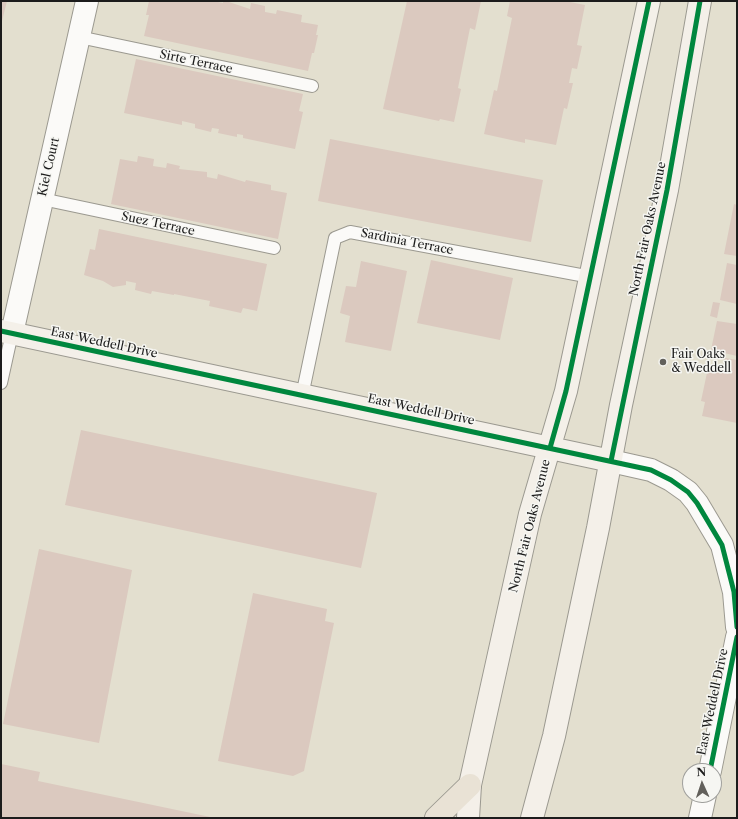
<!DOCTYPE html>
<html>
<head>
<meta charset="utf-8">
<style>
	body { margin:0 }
	#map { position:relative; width:738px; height:819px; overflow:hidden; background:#e3dfcf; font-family:"Libre Caslon Text",serif }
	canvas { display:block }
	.frame { position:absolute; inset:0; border:2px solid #1c1c1c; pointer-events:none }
	.north { position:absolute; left:682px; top:763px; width:40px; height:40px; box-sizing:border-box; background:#f6f6f2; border:1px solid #9f9f9c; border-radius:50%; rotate:357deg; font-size:11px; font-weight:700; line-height:16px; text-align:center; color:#1c1c1c }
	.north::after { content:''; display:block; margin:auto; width:14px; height:18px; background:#62605b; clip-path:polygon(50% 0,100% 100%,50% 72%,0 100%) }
</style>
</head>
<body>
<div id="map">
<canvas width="738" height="819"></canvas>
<div class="frame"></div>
<div class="north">N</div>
</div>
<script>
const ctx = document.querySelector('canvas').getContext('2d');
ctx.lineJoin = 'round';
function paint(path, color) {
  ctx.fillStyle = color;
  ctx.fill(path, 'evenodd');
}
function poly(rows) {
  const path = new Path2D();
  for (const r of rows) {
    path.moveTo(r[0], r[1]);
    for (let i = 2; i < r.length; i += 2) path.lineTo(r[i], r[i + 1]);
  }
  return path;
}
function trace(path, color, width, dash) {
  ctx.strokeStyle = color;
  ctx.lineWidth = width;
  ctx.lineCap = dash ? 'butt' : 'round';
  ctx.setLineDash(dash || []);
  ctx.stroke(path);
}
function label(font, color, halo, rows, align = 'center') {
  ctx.font = font + ' "Libre Caslon Text",serif';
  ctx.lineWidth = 3;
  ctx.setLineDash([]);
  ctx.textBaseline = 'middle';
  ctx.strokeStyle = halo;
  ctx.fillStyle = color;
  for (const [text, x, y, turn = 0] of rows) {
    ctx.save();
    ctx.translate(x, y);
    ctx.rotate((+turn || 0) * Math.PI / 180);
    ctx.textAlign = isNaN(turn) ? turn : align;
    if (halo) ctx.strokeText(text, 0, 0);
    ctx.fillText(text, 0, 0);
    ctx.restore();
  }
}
paint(poly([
	[1,1,7,1,2,21,1,21],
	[149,1,213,1,223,3,223,1,226,1,250,9,251,3,265,6,265,12,276,14,277,10,302,15,301,22,318,25,316,35,318,35,314,53,312,53,308,71,144,36,149,15,146,15],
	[407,1,481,1,475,30,470,28,458,88,461,89,454,122,440,119,439,121,383,109],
	[510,1,565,1,585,5,577,45,582,46,577,69,572,68,569,83,573,83,567,109,564,108,556,145,525,139,525,143,484,134,494,90,497,91,512,18,507,16],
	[136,59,303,94,299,111,303,112,295,149,243,138,243,135,237,134,237,137,218,133,219,129,212,128,211,132,195,128,195,124,182,121,182,125,124,113],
	[330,139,543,180,531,242,318,201],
	[138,156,154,159,153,166,166,168,167,163,180,166,179,169,207,172,207,177,217,179,218,174,245,182,246,180,271,185,271,190,287,193,278,239,111,204,120,159,137,162],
	[734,204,737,205,737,256,724,254],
	[99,229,267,264,257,311,243,308,241,313,209,306,210,301,174,294,174,295,152,291,151,294,135,290,136,283,126,281,126,285,113,287,103,281,84,275,90,249,95,250],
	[431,260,513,278,500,340,417,323],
	[361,261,407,271,391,351,345,342,350,316,340,313,346,286,356,287],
	[727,263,737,265,737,304,720,300],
	[713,302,720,303,717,318,710,316],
	[717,321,737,324,737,356,711,350],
	[725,358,737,360,737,423,702,416,705,402,701,401,708,368,717,370,718,365,723,366],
	[81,430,377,493,361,568,65,505],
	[39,549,132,570,99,743,3,724],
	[253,593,327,609,325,621,334,623,304,771,293,776,218,761],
	[1,764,40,772,38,781,215,818,1,818]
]), '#dbc9bf');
const lane = poly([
	[79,37,312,86],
	[42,199,274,248],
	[1,383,12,333],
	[302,396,335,238,350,232,591,277]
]);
const street = poly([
	[12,333,87,1],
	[611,461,651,470,671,480,688,492,697,503,722,545,734,592,737,627],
	[710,771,737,637],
	[700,818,705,795]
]);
const secondary = poly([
	[1,331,611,461],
	[468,818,470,785,530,514,566,391,649,1],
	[532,818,554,736,598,528,621,405,667,190,700,1]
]);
const highway = poly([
	[436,818,470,785]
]);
trace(lane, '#9b9990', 14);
trace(street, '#9b9990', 24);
trace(secondary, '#9b9990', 24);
trace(highway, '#9b9990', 24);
trace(lane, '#fbfaf8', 12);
trace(street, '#fbfaf8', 22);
trace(secondary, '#f4f0e9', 22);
trace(highway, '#e9e2d5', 22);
trace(poly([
	[1,331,651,470,671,480,688,492,697,503,722,545,734,592,737,627],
	[550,448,566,391,649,1],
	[611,461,667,190,700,1],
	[710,771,737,637]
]), '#00873e', 5);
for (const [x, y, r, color] of [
	[663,362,4,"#62605b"]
]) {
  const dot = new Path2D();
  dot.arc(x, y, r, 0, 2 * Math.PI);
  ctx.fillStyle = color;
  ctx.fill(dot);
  trace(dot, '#f6f6f2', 1.5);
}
label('12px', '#1c1c1c', '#f6f6f2', [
	["Sirte Terrace",196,62,12],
	["Kiel Court",49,167,-77],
	["Suez Terrace",158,224,12],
	["North Fair Oaks Avenue",648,229,-78],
	["Sardinia Terrace",407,242,11],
	["East Weddell Drive",104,343,12],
	["East Weddell Drive",421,410,12],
	["North Fair Oaks Avenue",530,526,-76],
	["East Weddell Drive",713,702,-78]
]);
label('12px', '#1c1c1c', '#f6f6f2', [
	["Fair Oaks",671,355],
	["& Weddell",671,369]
], 'left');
</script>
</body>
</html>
